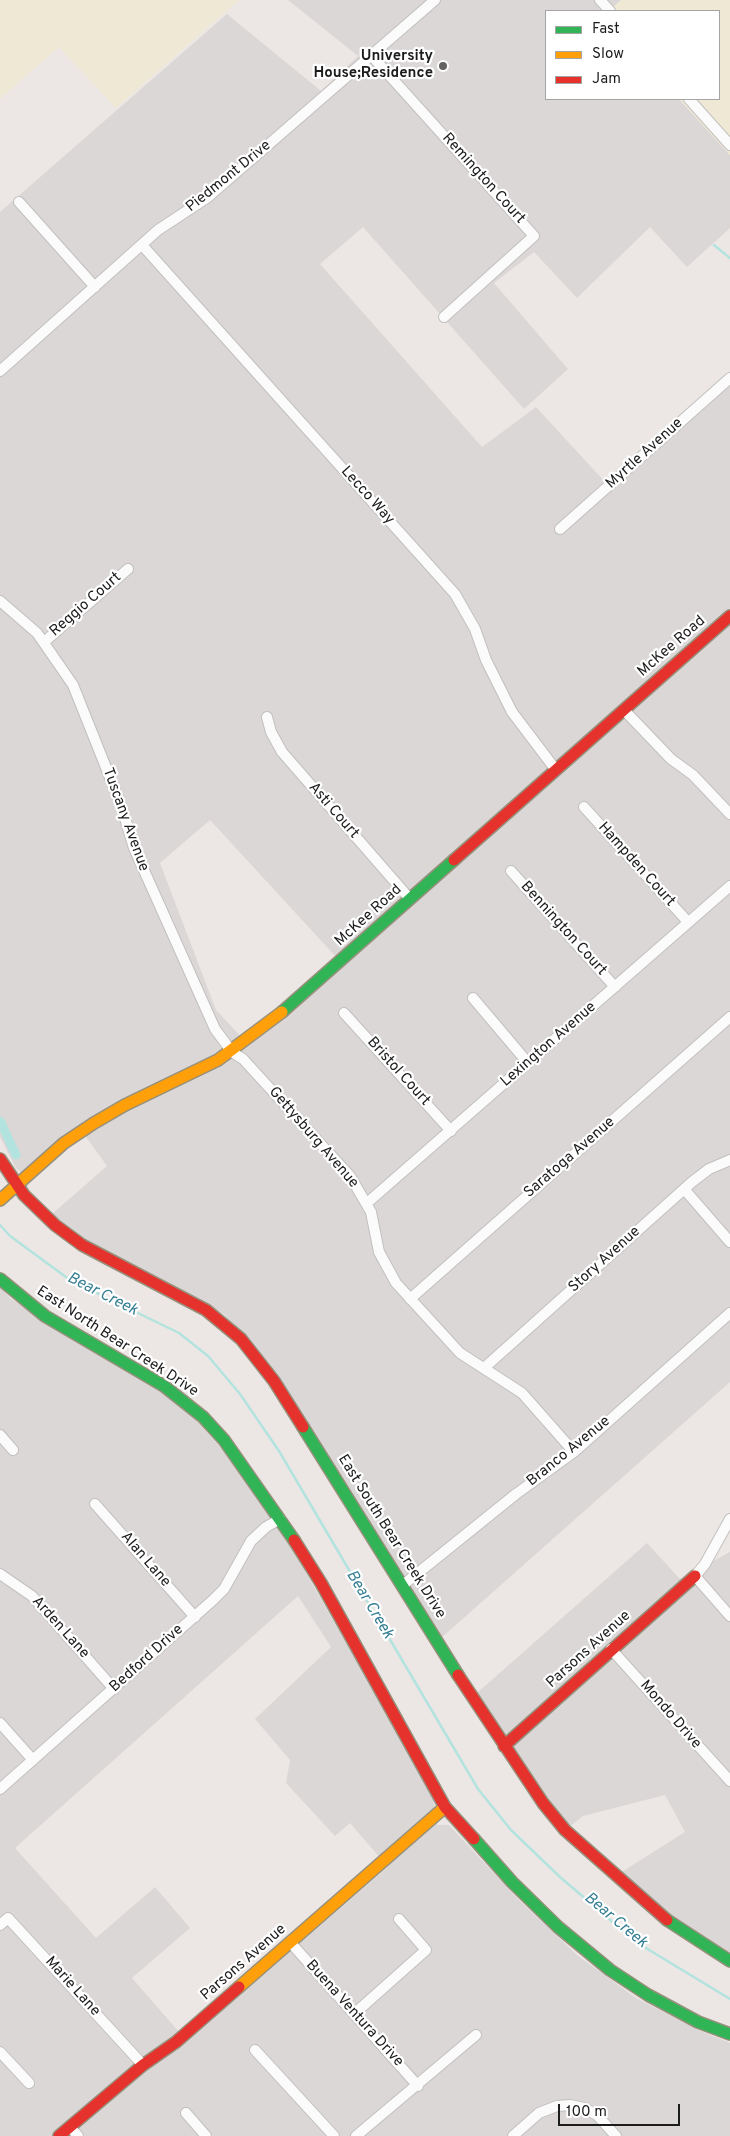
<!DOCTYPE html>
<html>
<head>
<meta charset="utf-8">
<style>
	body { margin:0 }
	#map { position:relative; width:730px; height:2136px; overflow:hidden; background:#ece7e4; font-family:Overpass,sans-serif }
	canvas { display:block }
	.legend { position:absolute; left:545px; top:10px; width:175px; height:90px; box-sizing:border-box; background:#fff; border:1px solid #a4a4a4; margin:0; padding:6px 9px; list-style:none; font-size:15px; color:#1c1c1c }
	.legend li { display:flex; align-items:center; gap:10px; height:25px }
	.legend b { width:25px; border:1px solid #a4a4a4 }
	.scale { position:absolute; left:558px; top:2104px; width:122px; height:22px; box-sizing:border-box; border:2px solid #1c1c1c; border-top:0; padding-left:6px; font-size:15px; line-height:18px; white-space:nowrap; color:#1c1c1c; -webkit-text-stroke:4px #fff; paint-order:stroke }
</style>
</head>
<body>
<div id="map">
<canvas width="730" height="2136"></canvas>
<ul class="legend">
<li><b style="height:6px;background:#30b455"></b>Fast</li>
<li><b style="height:6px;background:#ff9f0a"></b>Slow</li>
<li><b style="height:6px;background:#e5322d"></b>Jam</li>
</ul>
<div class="scale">100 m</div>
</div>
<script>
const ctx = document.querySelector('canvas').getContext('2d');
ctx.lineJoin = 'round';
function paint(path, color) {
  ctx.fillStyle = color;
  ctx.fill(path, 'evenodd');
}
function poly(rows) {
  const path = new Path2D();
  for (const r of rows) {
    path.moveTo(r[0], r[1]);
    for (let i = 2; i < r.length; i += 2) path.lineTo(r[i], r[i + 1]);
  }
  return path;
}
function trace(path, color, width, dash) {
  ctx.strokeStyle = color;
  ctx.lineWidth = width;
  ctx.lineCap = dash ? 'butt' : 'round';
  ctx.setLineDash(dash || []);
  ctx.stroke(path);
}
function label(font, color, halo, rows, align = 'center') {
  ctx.font = font + ' Overpass,sans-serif';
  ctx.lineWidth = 4.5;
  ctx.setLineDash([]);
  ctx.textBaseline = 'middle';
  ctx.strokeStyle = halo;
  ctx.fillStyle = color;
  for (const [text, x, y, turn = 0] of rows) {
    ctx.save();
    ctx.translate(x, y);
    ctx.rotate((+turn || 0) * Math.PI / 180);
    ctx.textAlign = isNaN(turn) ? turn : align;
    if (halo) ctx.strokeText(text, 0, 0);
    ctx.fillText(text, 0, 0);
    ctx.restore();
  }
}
paint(poly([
	[288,0,621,0,609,11,546,11,546,99,679,99,730,155,730,228,687,267,650,227,577,298,534,252,494,283,568,369,524,409,363,227,320,264,482,447,536,407,605,482,730,381,730,1382,440,1639,284,1392,225,1315,160,1278,92,1246,52,1214,107,1166,84,1134,29,1179,16,1168,0,1137,0,212,227,14,321,91,358,56],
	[210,820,338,959,247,1043,216,1010,160,863],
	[0,1287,11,1299,182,1404,239,1469,291,1547,433,1794,437,1825,449,1825,519,1900,577,1955,636,1998,698,2030,730,2043,730,2136,0,2136],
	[298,1596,331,1647,255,1719,290,1760,286,1783,335,1836,350,1823,388,1867,187,2041,132,1978,190,1928,155,1887,96,1938,15,1848],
	[647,1543,680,1579,730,1552,730,1956,662,1912,620,1873,685,1832,665,1795,583,1816,568,1828,477,1693]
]), '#dad7d6');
paint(poly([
	[0,0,239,0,116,108,59,47,0,99],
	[621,0,730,0,730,155,679,99,719,99,719,11,609,11]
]), '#eee8d5');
trace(poly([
	[714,245,730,258],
	[0,1225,10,1236,70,1280,179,1333,208,1356,240,1394,279,1451,478,1789,511,1830,560,1877,636,1942,730,1999]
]), '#b3e3df', 2.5);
trace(poly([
	[0,1121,16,1155]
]), '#b3e3df', 9);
const street = poly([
	[600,0,610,11],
	[371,55,534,236,444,317],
	[689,99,730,145],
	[19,202,95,287],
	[142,245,455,594,475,629,486,660,512,712,556,770],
	[0,371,158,230,208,197,435,0],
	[560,529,730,378],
	[0,601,37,633,73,685,121,805,134,848,215,1029,232,1052,243,1059,350,1176,371,1212,379,1252,396,1283,460,1353,522,1393,574,1452],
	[44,642,128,569],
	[624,710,671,759,693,775,730,814],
	[267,717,271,732,282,752,410,899],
	[584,807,688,922],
	[511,871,615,987],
	[473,998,528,1063],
	[344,1013,451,1131],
	[684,1189,730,1242],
	[367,1203,730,886],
	[410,1299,730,1017],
	[484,1368,692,1182,709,1169,730,1160],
	[0,1435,13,1450],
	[95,1504,195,1617],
	[730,1519,705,1564,695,1576,730,1616],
	[0,1574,32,1596,114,1689],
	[403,1585,516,1494,574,1452,730,1313],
	[611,1649,730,1781],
	[0,1723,33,1760],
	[0,1789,213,1600,224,1589,251,1541,266,1527,280,1519],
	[0,1925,8,1918,143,2065],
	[290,1942,418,2086],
	[354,2014,426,1950,399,1919],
	[255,2050,334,2136],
	[0,2052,29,2083],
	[186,2113,206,2136],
	[70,2127,78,2136],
	[356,2136,476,2035],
	[513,2136,539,2113,557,2106,570,2105,584,2108,597,2115,616,2136]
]);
const fast = poly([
	[282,1012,454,860],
	[0,1279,45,1316,164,1386,203,1417,224,1440,294,1540],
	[303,1427,458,1675],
	[474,1839,512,1882,558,1927,610,1970,648,1995,698,2022,730,2034],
	[667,1920,730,1961]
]);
const slow = poly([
	[0,1200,64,1143,94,1123,125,1105,218,1060,282,1012],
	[239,1987,445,1807]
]);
const jam = poly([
	[454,860,730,616],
	[0,1159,24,1195,55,1225,82,1245,206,1310,241,1339,274,1381,303,1427],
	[294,1540,321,1583,445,1807,474,1839],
	[458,1675,543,1803,565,1830,667,1920],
	[504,1746,695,1576],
	[59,2136,143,2065,176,2042,239,1987]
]);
trace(street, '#c2c0bf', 12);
trace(fast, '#96907c', 14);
trace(slow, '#96907c', 14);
trace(jam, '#96907c', 14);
trace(street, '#fcfbfb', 10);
trace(fast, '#30b455', 11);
trace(slow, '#ff9f0a', 11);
trace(jam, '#e5322d', 11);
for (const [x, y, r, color] of [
	[443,66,5,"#656362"]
]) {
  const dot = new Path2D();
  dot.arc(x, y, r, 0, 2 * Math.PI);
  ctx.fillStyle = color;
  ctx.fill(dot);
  trace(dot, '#fff', 2);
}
label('bold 15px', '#1c1c1c', '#fff', [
	["University",433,57],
	["House;Residence",433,74]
], 'right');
label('15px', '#1c1c1c', '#fff', [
	["Piedmont Drive",229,177,-39],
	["Remington Court",483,179,48],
	["Myrtle Avenue",645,454,-42],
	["Lecco Way",367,496,48],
	["Reggio Court",86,605,-41],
	["McKee Road",672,647,-41],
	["Asti Court",333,811,49],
	["Tuscany Avenue",125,820,70],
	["Hampden Court",636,865,48],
	["McKee Road",369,916,-42],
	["Bennington Court",563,929,48],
	["Lexington Avenue",549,1045,-41],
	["Bristol Court",398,1072,48],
	["Gettysburg Avenue",313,1138,49],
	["Saratoga Avenue",570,1158,-41],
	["Story Avenue",605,1260,-42],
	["East North Bear Creek Drive",117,1342,33],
	["Branco Avenue",569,1452,-39],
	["East South Bear Creek Drive",391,1537,58],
	["Alan Lane",145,1560,49],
	["Arden Lane",60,1628,48],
	["Parsons Avenue",589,1650,-42],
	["Bedford Drive",147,1659,-42],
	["Mondo Drive",670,1715,49],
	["Parsons Avenue",244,1963,-41],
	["Marie Lane",72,1987,48],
	["Buena Ventura Drive",354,2014,48]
]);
label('italic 16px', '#367f93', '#fff', [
	["Bear Creek",102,1295,27],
	["Bear Creek",369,1605,59],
	["Bear Creek",615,1921,40]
]);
</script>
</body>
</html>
